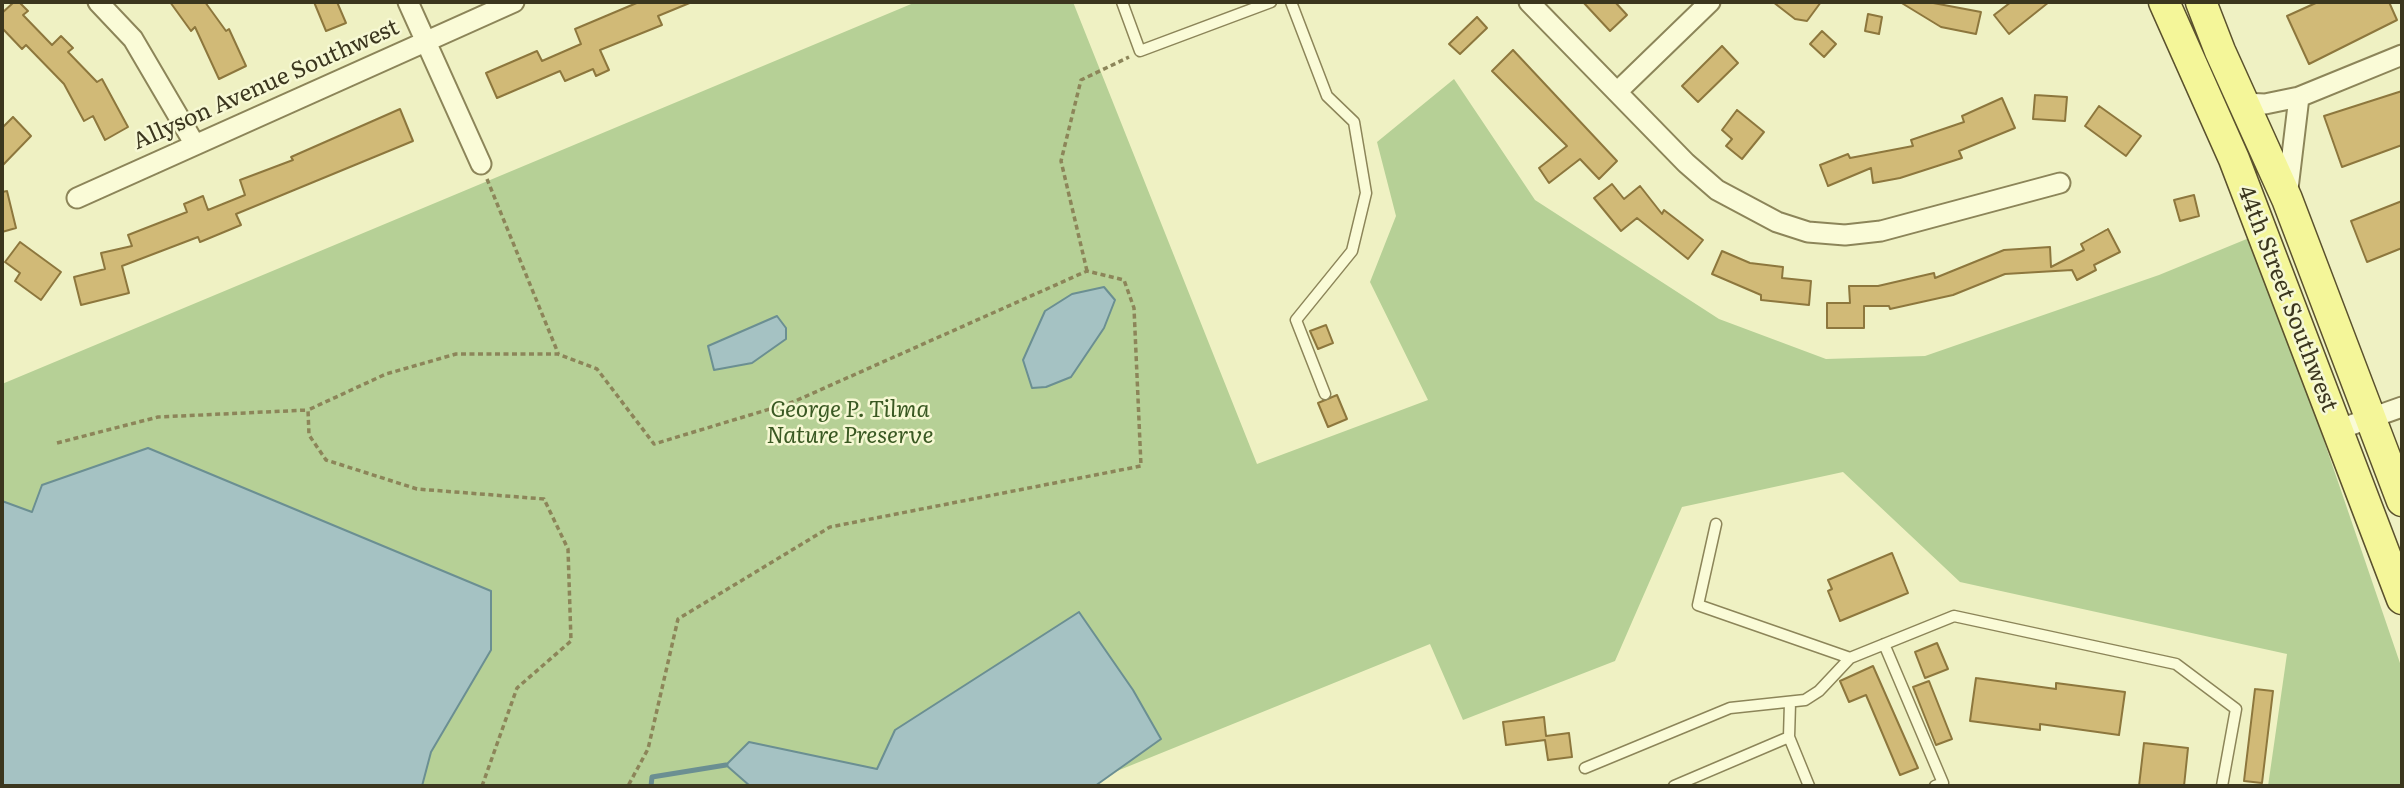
<!DOCTYPE html>
<html>
<head>
<meta charset="utf-8">
<style>
	body { margin:0 }
	#map { position:relative; width:2404px; height:788px; overflow:hidden; background:#eff1c3; font-family:Literata,serif }
	canvas { display:block }
	.frame { position:absolute; inset:0; border:4px solid #3b361e; pointer-events:none }
</style>
</head>
<body>
<div id="map">
<canvas width="2404" height="788"></canvas>
<div class="frame"></div>
</div>
<script>
const ctx = document.querySelector('canvas').getContext('2d');
ctx.lineJoin = 'round';
function paint(path, color) {
  ctx.fillStyle = color;
  ctx.fill(path, 'evenodd');
}
function poly(rows) {
  const path = new Path2D();
  for (const r of rows) {
    path.moveTo(r[0], r[1]);
    for (let i = 2; i < r.length; i += 2) path.lineTo(r[i], r[i + 1]);
  }
  return path;
}
function trace(path, color, width, dash) {
  ctx.strokeStyle = color;
  ctx.lineWidth = width;
  ctx.lineCap = dash ? 'butt' : 'round';
  ctx.setLineDash(dash || []);
  ctx.stroke(path);
}
function label(font, color, halo, rows, align = 'center') {
  ctx.font = font + ' Literata,serif';
  ctx.lineWidth = 5;
  ctx.setLineDash([]);
  ctx.textBaseline = 'middle';
  ctx.strokeStyle = halo;
  ctx.fillStyle = color;
  for (const [text, x, y, turn = 0] of rows) {
    ctx.save();
    ctx.translate(x, y);
    ctx.rotate((+turn || 0) * Math.PI / 180);
    ctx.textAlign = isNaN(turn) ? turn : align;
    if (halo) ctx.strokeText(text, 0, 0);
    ctx.fillText(text, 0, 0);
    ctx.restore();
  }
}
paint(poly([
	[916,2,1073,2,1257,464,1428,400,1370,282,1396,216,1377,142,1454,79,1535,200,1719,319,1826,359,1925,356,2159,275,2254,236,2402,669,2402,786,2268,786,2287,654,1960,582,1843,472,1682,507,1615,661,1463,720,1430,644,1080,786,2,786,2,384]
]), '#b6d096');
const water = poly([
	[1104,287,1115,300,1104,328,1071,377,1046,387,1032,388,1023,360,1045,311,1072,294,1104,287],
	[777,316,786,328,786,339,752,363,714,370,708,346,777,316],
	[148,448,491,591,491,650,431,752,422,786,2,786,2,501,32,512,42,485,148,448],
	[1079,612,1133,690,1161,739,1095,786,750,786,726,765,749,742,877,769,895,730,1079,612]
]);
paint(water, '#a5c2c3');
trace(water, '#6b8f92', 2);
trace(poly([
	[651,786,652,777,726,765]
]), '#6b8f92', 5);
const building = poly([
	[14,2,19,2,28,11,23,15,52,45,61,36,73,48,68,52,97,82,102,79,128,127,105,140,93,116,84,121,64,84,26,45,22,49,2,28,2,13,14,2],
	[170,2,205,2,226,31,229,29,246,66,219,79,195,27,191,31,170,2],
	[314,2,337,2,346,23,326,31,314,2],
	[639,2,692,2,658,16,662,25,600,50,609,70,596,76,593,69,565,81,560,71,497,98,486,73,537,51,542,61,581,44,575,29,639,2],
	[1583,2,1615,2,1627,15,1610,31,1583,2],
	[1773,2,1821,2,1807,21,1795,19,1773,2],
	[1900,2,1928,2,1981,12,1976,34,1941,27,1900,2],
	[2011,2,2049,2,2009,34,1994,15,2011,2],
	[2318,2,2389,2,2397,20,2309,64,2287,16,2318,2],
	[1868,14,1882,17,1879,34,1865,31,1868,14],
	[1477,17,1487,28,1460,54,1449,44,1477,17],
	[1822,31,1836,44,1824,57,1810,44,1822,31],
	[1722,46,1738,63,1698,102,1682,86,1722,46],
	[1513,50,1617,161,1599,179,1580,159,1549,183,1539,168,1567,146,1492,71,1513,50],
	[2402,91,2402,145,2342,167,2324,116,2402,91],
	[2035,95,2067,97,2065,121,2033,119,2035,95],
	[2002,98,2015,128,1959,151,1962,158,1900,178,1873,183,1871,168,1828,186,1820,165,1848,154,1850,158,1913,146,1911,140,1964,122,1962,116,2002,98],
	[2099,106,2141,136,2126,156,2085,126,2099,106],
	[400,109,413,141,236,214,241,225,200,242,198,237,122,266,129,293,81,305,74,277,105,269,101,253,132,246,128,235,187,212,184,204,203,196,208,210,245,195,240,180,293,160,291,157,400,109],
	[1737,110,1764,132,1742,159,1726,146,1732,139,1722,130,1737,110],
	[13,117,31,136,2,166,2,128,13,117],
	[1612,184,1624,199,1640,186,1662,214,1664,210,1703,240,1688,259,1637,218,1621,231,1594,198,1612,184],
	[7,191,16,228,2,232,2,192,7,191],
	[2194,195,2199,216,2180,221,2174,200,2194,195],
	[2402,201,2402,248,2367,262,2351,221,2402,201],
	[2108,229,2120,252,2094,265,2096,270,2077,280,2072,270,2005,274,1953,295,1890,309,1889,306,1864,306,1864,328,1827,328,1827,303,1850,303,1849,286,1878,286,1934,273,1935,278,2004,250,2050,247,2051,267,2084,250,2081,244,2108,229],
	[20,242,61,272,41,300,15,281,20,273,5,262,20,242],
	[1722,251,1750,263,1783,267,1782,278,1811,281,1809,305,1761,300,1761,295,1712,274,1722,251],
	[1326,325,1333,343,1318,349,1310,331,1326,325],
	[1337,395,1347,419,1328,427,1318,403,1337,395],
	[1892,553,1908,593,1840,621,1828,591,1832,589,1828,580,1892,553],
	[1937,643,1948,669,1925,678,1915,652,1937,643],
	[1873,666,1918,768,1900,775,1866,695,1849,702,1840,681,1873,666],
	[1976,678,2056,689,2056,683,2125,692,2119,735,2040,724,2040,730,1970,721,1976,678],
	[1929,681,1952,739,1936,745,1913,687,1929,681],
	[2255,689,2273,691,2262,783,2244,781,2255,689],
	[1544,717,1546,736,1569,733,1572,757,1548,760,1545,740,1506,745,1503,722,1544,717],
	[2144,743,2188,748,2184,786,2139,786,2144,743]
]);
paint(building, '#d1ba77');
trace(building, '#8d773d', 2);
const lane = poly([
	[1122,2,1140,51,1271,2],
	[1291,2,1327,96,1354,122,1366,193,1352,251,1296,320,1325,394],
	[1716,524,1698,605,1850,658],
	[1884,644,1943,783,1935,786],
	[1790,703,1789,737,1809,786],
	[1585,768,1730,708,1805,700,1819,691,1850,658,1954,616,2176,664,2236,709,2222,786],
	[1674,786,1789,737]
]);
const street = poly([
	[98,2,133,39,194,143],
	[408,2,481,164],
	[1529,2,1686,163,1717,190,1777,222,1808,232,1845,235,1881,231,2060,183],
	[1617,92,1710,2],
	[2243,103,2265,104,2299,97,2402,55],
	[2287,197,2299,97],
	[77,198,514,2],
	[2337,430,2402,407]
]);
const primary = poly([
	[2164,2,2234,159,2402,599],
	[2201,2,2220,51,2287,199,2402,501]
]);
trace(lane, '#8c8559', 13);
trace(street, '#8c8559', 23);
trace(primary, '#5a512d', 33);
trace(poly([
	[487,179,558,353],
	[1087,271,1061,161,1081,80,1129,57],
	[57,443,158,417,308,410],
	[482,786,517,688,571,641,568,549,544,499,417,489,326,460,309,435,308,410,386,374,456,354,558,354,597,369,654,444,793,402,1087,271,1124,280,1134,308,1141,466,830,527,678,619,648,749,628,786]
]), '#8c8559', 3.5, [5, 3.5]);
trace(lane, '#fafbd7', 10);
trace(street, '#fafbd7', 19);
trace(primary, '#f4f699', 30);
label('23px', '#3b361e', '#f6f8d3', [
	["Allyson Avenue Southwest",266,85,-24],
	["44th Street Southwest",2287,299,69]
]);
label('italic 23px', '#3a5923', '#f6f8d3', [
	["George P. Tilma",850,410],
	["Nature Preserve",850,436]
]);
</script>
</body>
</html>
